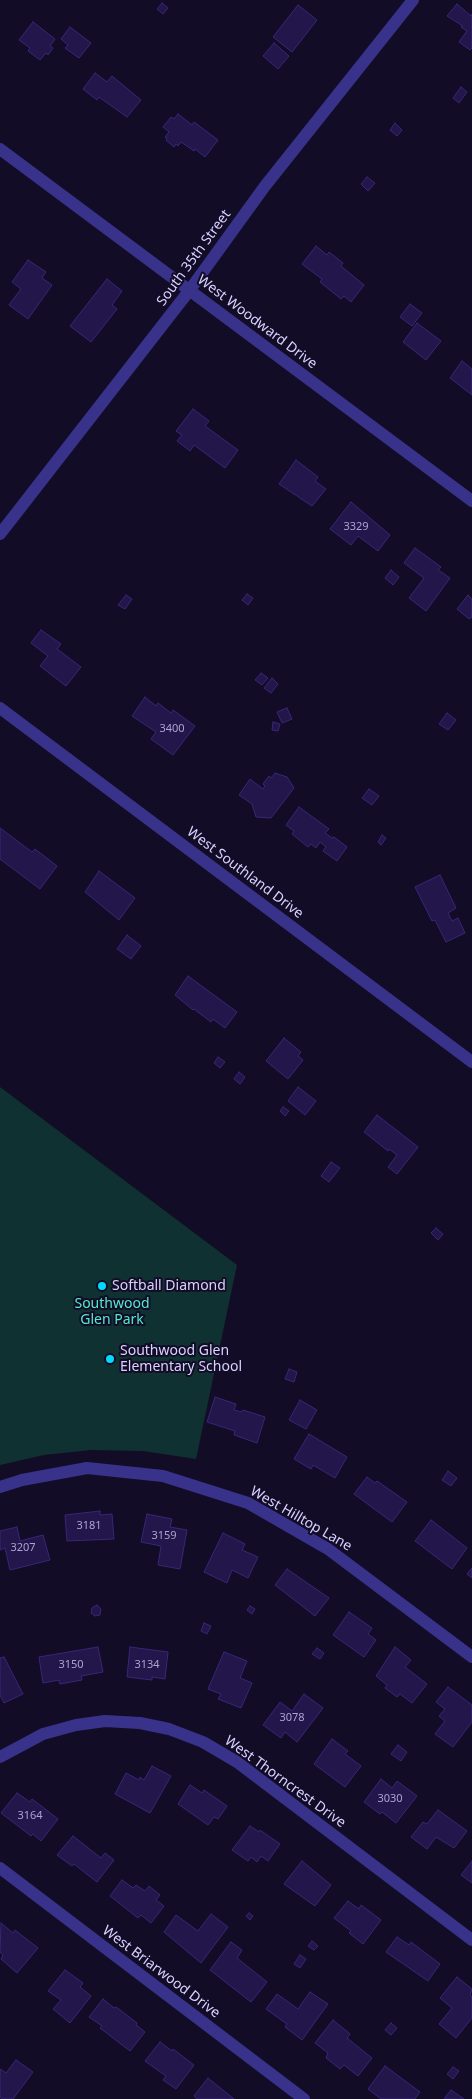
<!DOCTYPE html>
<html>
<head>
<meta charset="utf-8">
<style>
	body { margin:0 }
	canvas { display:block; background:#120c27 }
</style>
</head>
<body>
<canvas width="472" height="2099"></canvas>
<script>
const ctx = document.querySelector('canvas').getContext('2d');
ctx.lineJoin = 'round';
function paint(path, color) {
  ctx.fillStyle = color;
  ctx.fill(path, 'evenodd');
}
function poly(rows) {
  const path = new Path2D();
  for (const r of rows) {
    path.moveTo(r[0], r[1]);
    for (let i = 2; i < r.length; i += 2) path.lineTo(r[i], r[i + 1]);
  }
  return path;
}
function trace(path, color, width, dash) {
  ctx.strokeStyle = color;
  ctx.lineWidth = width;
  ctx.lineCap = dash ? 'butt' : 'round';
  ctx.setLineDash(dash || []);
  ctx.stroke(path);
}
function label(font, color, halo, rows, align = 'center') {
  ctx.font = font + ' "Noto Sans",sans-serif';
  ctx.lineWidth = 4;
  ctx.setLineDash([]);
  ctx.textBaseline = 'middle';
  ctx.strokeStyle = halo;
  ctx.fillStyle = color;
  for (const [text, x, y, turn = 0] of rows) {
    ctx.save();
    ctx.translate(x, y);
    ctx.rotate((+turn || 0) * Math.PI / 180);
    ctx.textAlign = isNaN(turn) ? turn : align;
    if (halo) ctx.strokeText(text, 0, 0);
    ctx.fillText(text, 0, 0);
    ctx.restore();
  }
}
paint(poly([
	[0,1087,237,1265,196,1459,143,1451,91,1450,44,1455,0,1465]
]), '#0f3131');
const building = poly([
	[162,3,168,8,163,14,157,9,162,3],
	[457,4,471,16,472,14,472,48,470,50,459,42,467,31,461,27,463,26,447,16,457,4],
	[298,5,317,20,292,52,273,37,298,5],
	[33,22,55,39,50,46,53,48,48,55,46,53,40,60,28,51,30,48,19,40,33,22],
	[70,27,91,43,79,58,65,48,68,45,61,39,70,27],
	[274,43,289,56,278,69,263,56,274,43],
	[95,73,107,82,112,76,141,100,127,117,99,97,97,100,83,89,95,73],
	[461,87,467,92,459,103,453,98,461,87],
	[178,114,192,125,194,122,218,140,205,157,195,149,194,151,181,142,178,146,176,144,174,147,166,140,167,138,165,137,169,132,163,127,171,117,174,119,178,114],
	[395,123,402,130,397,136,390,130,395,123],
	[367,177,375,183,368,191,361,184,367,177],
	[316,246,327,255,329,252,343,263,341,266,364,285,351,302,344,296,341,299,320,282,322,279,302,264,316,246],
	[28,260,46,272,42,278,52,285,28,319,9,305,21,289,12,282,28,260],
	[107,279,122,291,112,305,117,309,91,342,70,326,107,279],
	[410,304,422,313,412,326,400,317,410,304],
	[417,323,441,341,426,360,403,342,417,323],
	[462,361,472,369,472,395,450,378,462,361],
	[193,409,209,421,205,426,238,450,225,468,194,445,190,451,177,441,182,435,176,431,193,409],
	[296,460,318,477,315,481,326,489,312,506,279,484,296,460],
	[351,502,390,535,378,551,358,536,351,545,330,529,351,502],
	[415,548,441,567,438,570,450,578,426,611,409,598,424,578,404,563,415,548],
	[391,570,399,577,393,585,385,578,391,570],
	[247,594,253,598,248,605,242,600,247,594],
	[126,595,132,599,125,609,118,605,126,595],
	[468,595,472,599,472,617,469,619,457,609,468,595],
	[41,630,61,644,57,649,81,667,66,686,40,666,48,656,31,643,41,630],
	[261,673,268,678,262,685,255,680,261,673],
	[272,678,278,684,271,693,264,688,272,678],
	[145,697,156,706,158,703,171,713,173,710,195,726,173,755,151,739,156,732,132,716,145,697],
	[287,708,292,719,282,723,277,712,287,708],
	[447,713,456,720,448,730,439,724,447,713],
	[273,722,280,724,278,731,272,730,273,722],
	[275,773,287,777,294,788,271,818,256,817,252,804,239,795,250,779,263,789,265,786,263,784,269,776,271,778,275,773],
	[369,789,379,796,372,805,362,798,369,789],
	[299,807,329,829,325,833,332,838,334,837,347,847,337,861,323,851,326,847,320,842,316,848,311,844,308,847,292,834,294,831,286,825,299,807],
	[0,828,32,852,35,849,57,866,40,889,0,859,0,828],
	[382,835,386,838,381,845,378,842,382,835],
	[99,871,135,898,119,920,85,892,99,871],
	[440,875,456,908,448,913,452,921,458,918,465,933,446,942,435,920,432,921,415,887,440,875],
	[127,935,141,946,131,959,117,949,127,935],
	[188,976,237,1012,225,1028,213,1019,211,1022,194,1009,193,1010,175,995,188,976],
	[284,1038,301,1052,298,1056,303,1060,288,1079,266,1061,284,1038],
	[218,1057,225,1062,220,1068,214,1063,218,1057],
	[239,1072,245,1077,240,1084,234,1079,239,1072],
	[298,1087,316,1101,305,1115,288,1101,298,1087],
	[283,1107,289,1111,285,1116,280,1111,283,1107],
	[377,1115,418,1147,397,1174,388,1167,397,1155,389,1149,388,1151,364,1132,377,1115],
	[331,1162,340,1168,329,1182,321,1176,331,1162],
	[436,1228,443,1234,438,1240,431,1233,436,1228],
	[289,1369,297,1372,294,1382,285,1379,289,1369],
	[215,1397,236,1404,234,1410,242,1412,243,1410,265,1417,257,1443,234,1435,235,1431,207,1422,215,1397],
	[300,1400,317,1410,306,1429,289,1420,300,1400],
	[309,1434,347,1457,335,1478,313,1465,311,1469,294,1459,309,1434],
	[448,1471,457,1478,451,1486,442,1480,448,1471],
	[367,1477,375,1483,377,1481,407,1502,392,1522,354,1494,367,1477],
	[100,1511,100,1515,112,1514,114,1539,67,1541,65,1515,100,1511],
	[147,1514,172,1519,170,1527,187,1530,180,1569,158,1565,161,1546,141,1542,147,1514],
	[431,1520,467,1548,452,1569,415,1541,431,1520],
	[17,1527,20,1541,43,1535,50,1560,10,1570,5,1548,0,1550,0,1531,17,1527],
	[223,1533,245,1544,242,1550,258,1557,248,1578,232,1570,227,1583,204,1572,223,1533],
	[472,1568,472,1578,467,1574,472,1568],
	[287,1569,329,1598,315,1616,275,1585,287,1569],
	[97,1605,101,1609,100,1615,95,1616,91,1613,92,1608,97,1605],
	[250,1606,255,1609,252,1614,247,1610,250,1606],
	[349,1612,372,1628,368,1634,376,1640,364,1657,333,1635,349,1612],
	[204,1623,211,1626,207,1634,201,1631,204,1623],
	[98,1647,103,1672,81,1676,82,1680,60,1684,59,1680,43,1683,39,1657,98,1647],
	[130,1647,168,1652,165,1679,152,1677,152,1680,127,1677,130,1647],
	[395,1647,411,1660,405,1667,427,1684,412,1703,400,1694,397,1697,385,1688,387,1685,376,1676,395,1647],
	[317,1648,324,1653,320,1659,312,1654,317,1648],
	[224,1652,247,1661,240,1678,252,1683,241,1708,218,1699,221,1694,208,1689,224,1652],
	[4,1657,23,1694,4,1703,0,1695,0,1658,4,1657],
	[448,1687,472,1705,472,1722,453,1747,435,1734,445,1721,439,1716,445,1709,436,1702,448,1687],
	[304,1694,323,1708,297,1742,285,1732,281,1738,263,1725,280,1702,292,1711,304,1694],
	[332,1739,348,1751,345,1754,361,1766,345,1787,314,1764,332,1739],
	[398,1745,407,1752,401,1761,391,1754,398,1745],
	[152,1766,171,1776,150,1813,115,1794,126,1773,139,1780,140,1777,144,1780,152,1766],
	[381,1779,392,1788,397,1781,417,1796,396,1823,382,1812,380,1814,364,1802,381,1779],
	[190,1785,202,1793,204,1790,227,1806,218,1819,214,1817,208,1825,178,1804,190,1785],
	[17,1793,30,1802,32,1799,58,1819,41,1841,33,1834,31,1836,1,1813,17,1793],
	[438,1810,467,1831,454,1848,436,1837,427,1849,411,1837,423,1822,427,1824,438,1810],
	[250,1826,259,1832,260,1830,280,1844,268,1861,261,1856,257,1862,251,1857,248,1861,232,1850,250,1826],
	[73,1836,101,1858,105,1853,114,1860,97,1882,74,1864,72,1866,57,1855,73,1836],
	[302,1861,331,1885,315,1906,284,1884,302,1861],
	[472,1861,472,1883,461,1875,472,1861],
	[122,1880,133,1888,136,1885,145,1891,149,1886,160,1895,156,1900,164,1906,151,1923,141,1915,138,1918,110,1896,122,1880],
	[348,1901,359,1909,361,1905,381,1920,363,1944,349,1933,351,1931,334,1918,348,1901],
	[249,1913,253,1916,250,1920,246,1916,249,1913],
	[211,1914,228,1927,201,1963,164,1932,176,1915,198,1931,211,1914],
	[1,1923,13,1933,15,1930,38,1948,17,1973,1,1959,3,1955,0,1952,1,1923],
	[397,1937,409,1945,411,1942,440,1964,428,1981,386,1952,397,1937],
	[312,1941,318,1946,314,1950,308,1946,312,1941],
	[231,1942,242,1950,237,1958,267,1982,251,2002,210,1970,231,1942],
	[300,1955,306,1959,300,1968,294,1964,300,1955],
	[65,1970,83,1983,80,1987,91,1996,70,2023,53,2009,61,2000,48,1991,65,1970],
	[457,1977,472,1989,470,1995,472,1997,472,2018,456,2038,439,2024,452,2008,440,1998,457,1977],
	[310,1992,328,2004,302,2040,285,2027,287,2024,266,2009,277,1994,298,2009,310,1992],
	[103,1999,114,2008,116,2007,137,2023,136,2025,145,2032,130,2051,100,2028,102,2026,89,2017,103,1999],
	[333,2020,350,2034,347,2038,372,2058,358,2076,344,2065,340,2069,326,2058,328,2053,315,2043,333,2020],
	[391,2023,397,2028,391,2035,385,2030,391,2023],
	[160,2042,172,2051,173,2049,194,2065,176,2089,163,2080,166,2076,145,2061,160,2042],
	[16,2060,33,2072,13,2099,2,2099,0,2097,0,2069,6,2073,16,2060],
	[385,2066,420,2092,415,2099,381,2099,368,2089,385,2066],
	[453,2067,459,2071,453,2079,447,2074,453,2067],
	[208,2078,234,2099,197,2099,194,2096,208,2078],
	[451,2090,464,2099,444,2099,451,2090]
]);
paint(building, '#22164a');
trace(building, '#392678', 1);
trace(poly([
	[0,149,472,501],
	[0,534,189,291,265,186,413,0],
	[0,708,472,1062],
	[0,1487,22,1480,87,1468,163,1476,248,1503,328,1549,472,1657],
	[0,1757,43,1734,76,1725,105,1721,140,1723,169,1729,203,1742,237,1762,472,1940],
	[0,1868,304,2099]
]), '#38328b', 12);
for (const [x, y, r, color] of [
	[102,1286,5,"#00dbfd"],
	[110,1359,5,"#00dbfd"]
]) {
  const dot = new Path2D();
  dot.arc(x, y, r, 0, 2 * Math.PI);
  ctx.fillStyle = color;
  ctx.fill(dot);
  trace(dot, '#120c27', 2);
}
label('11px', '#aba3d2', null, [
	["3329",356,527],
	["3400",172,729],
	["3181",89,1526],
	["3159",164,1536],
	["3207",23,1548],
	["3150",71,1665],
	["3134",147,1665],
	["3078",292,1718],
	["3030",390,1799],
	["3164",30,1816]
]);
label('14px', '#d9d2ff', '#120c27', [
	["South 35th Street",194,258,-54],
	["West Woodward Drive",257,322,37],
	["West Southland Drive",245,873,37],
	["West Hilltop Lane",301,1519,30],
	["West Thorncrest Drive",285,1782,36],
	["West Briarwood Drive",161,1972,37]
]);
label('14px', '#d9d2ff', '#120c27', [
	["Softball Diamond",112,1286],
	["Southwood Glen",120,1351],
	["Elementary School",120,1367]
], 'left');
label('14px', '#51eccb', '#120c27', [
	["Southwood",112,1304],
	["Glen Park",112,1320]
]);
</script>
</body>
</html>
